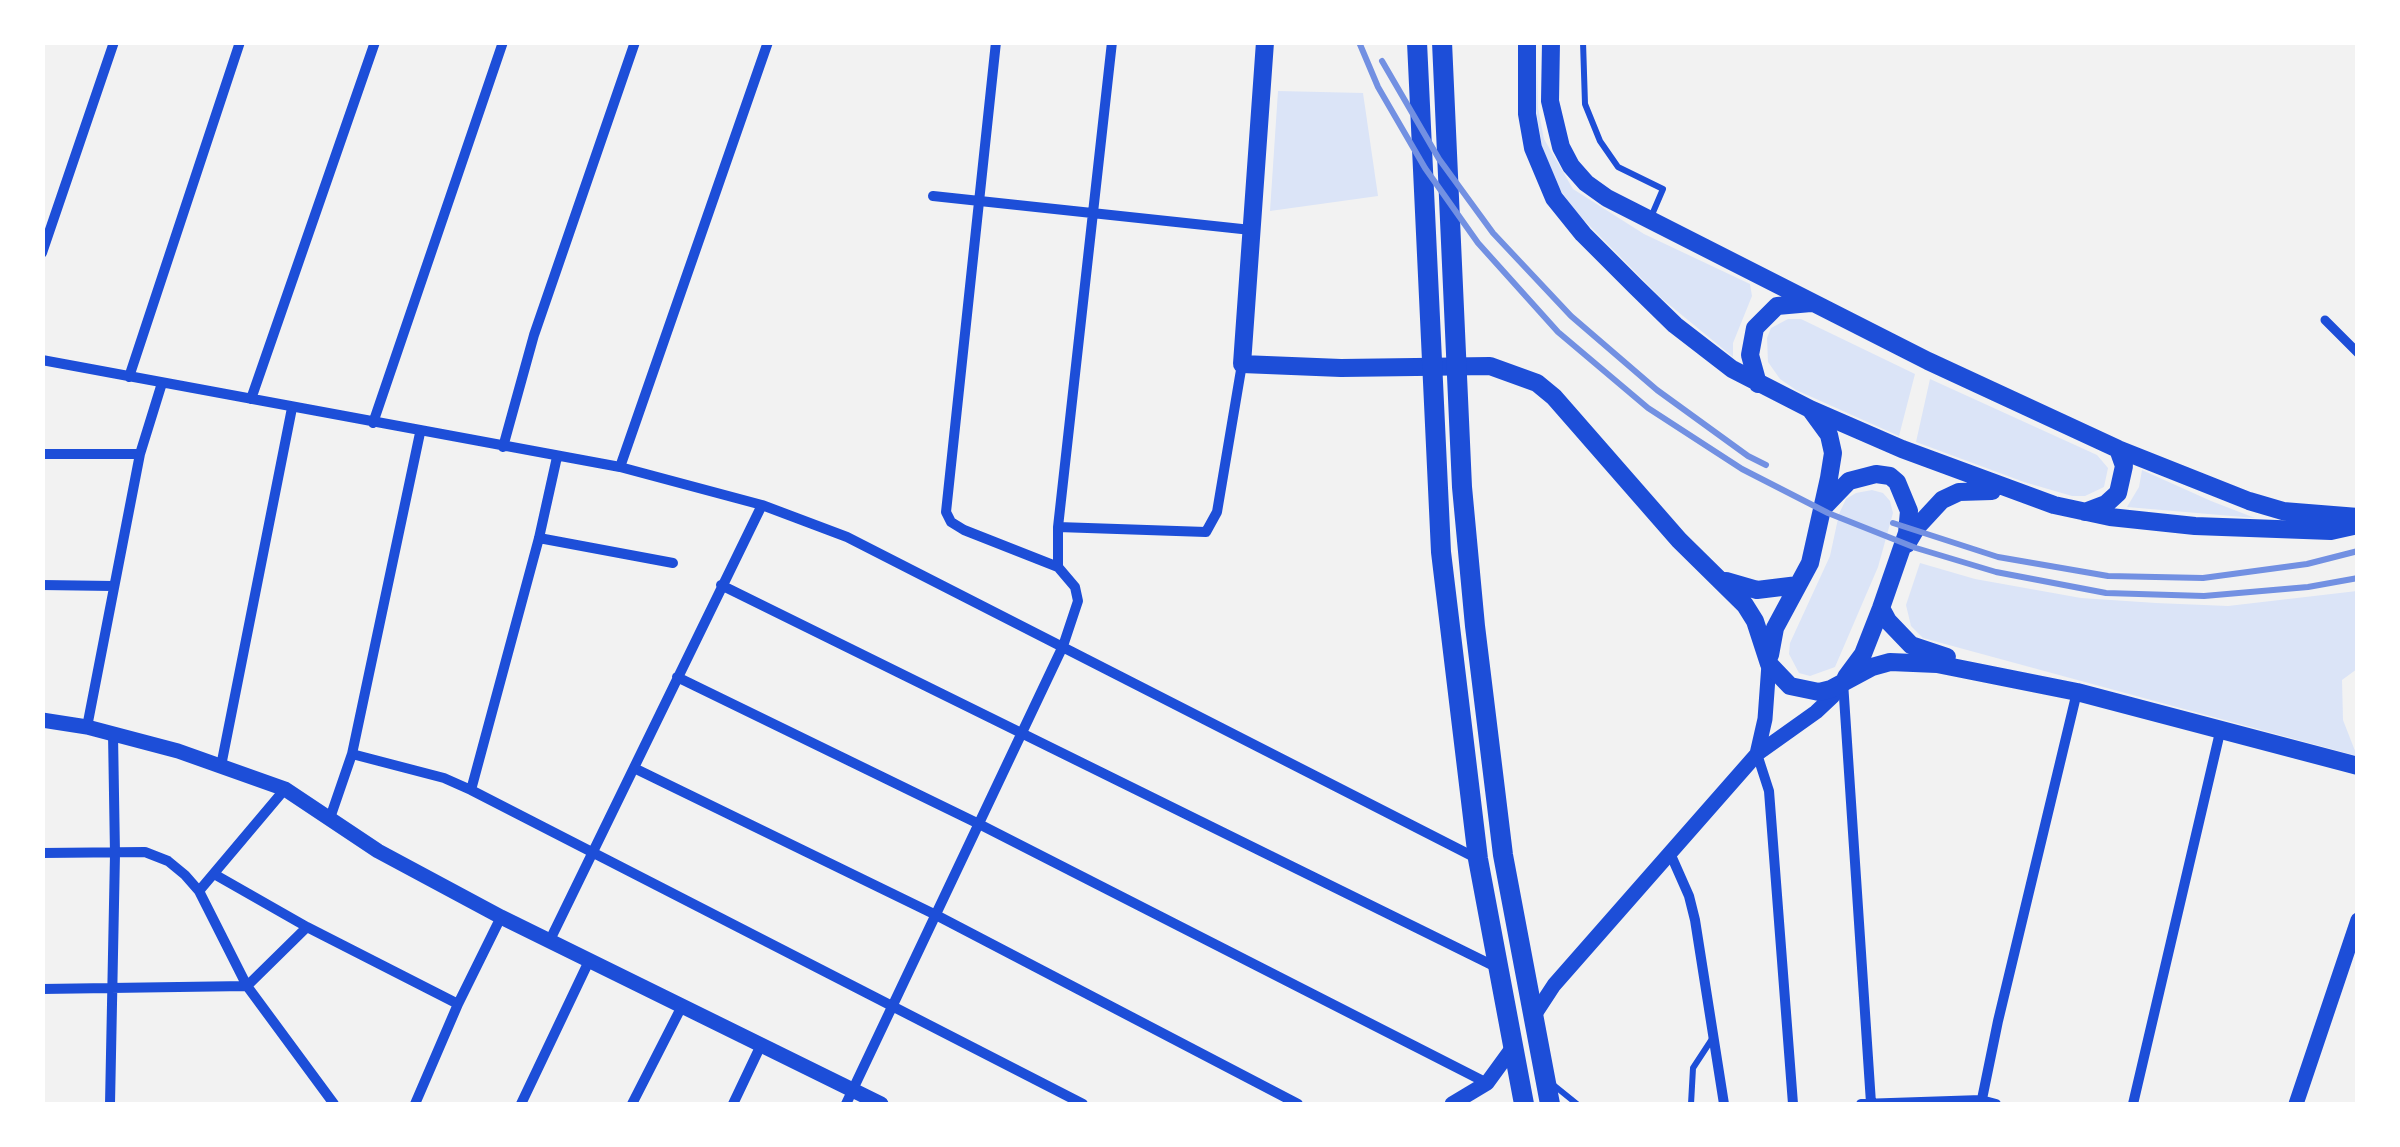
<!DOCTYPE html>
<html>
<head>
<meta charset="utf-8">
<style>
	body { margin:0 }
	#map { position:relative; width:2400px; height:1147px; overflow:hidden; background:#f2f2f2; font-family:Mulish,sans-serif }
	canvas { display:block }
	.frame { position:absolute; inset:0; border:45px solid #fff; pointer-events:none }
</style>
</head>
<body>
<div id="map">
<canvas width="2400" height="1147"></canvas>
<div class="frame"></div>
</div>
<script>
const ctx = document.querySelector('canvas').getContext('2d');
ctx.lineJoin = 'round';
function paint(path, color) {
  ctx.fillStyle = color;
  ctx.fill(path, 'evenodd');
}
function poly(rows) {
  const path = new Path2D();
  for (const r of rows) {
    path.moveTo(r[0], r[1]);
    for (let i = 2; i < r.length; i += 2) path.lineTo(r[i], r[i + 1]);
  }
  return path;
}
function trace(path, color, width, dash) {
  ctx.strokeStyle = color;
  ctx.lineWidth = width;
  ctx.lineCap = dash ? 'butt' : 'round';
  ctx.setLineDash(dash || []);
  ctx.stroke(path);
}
paint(poly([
	[1537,57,1538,108,1544,139,1573,189,1644,234,1750,284,1752,296,1733,343,1733,357,1661,298,1575,211,1558,187,1542,146,1536,109],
	[1278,91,1363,93,1378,196,1270,211],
	[1788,319,1801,319,1915,374,1899,436,1796,390,1780,379,1768,362,1767,338,1771,328],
	[1930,379,2097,455,2108,468,2104,487,2085,496,2072,496,2024,482,1916,442],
	[2142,470,2211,501,2255,518,2127,507,2139,487],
	[1872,490,1883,493,1890,501,1893,513,1878,567,1835,667,1810,676,1799,673,1789,654,1790,643,1830,556,1839,514,1846,499,1856,493],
	[1920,563,1975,579,2081,598,2156,603,2228,606,2357,591,2357,669,2342,680,2343,720,2357,756,1923,638,1911,626,1906,605]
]), '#dbe4f7');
trace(poly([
	[1583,42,1585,104,1600,141,1618,167,1663,189,1651,217],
	[1551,1083,1577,1104],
	[1691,1104,1693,1068,1712,1039]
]), '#1d4ed8', 6);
trace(poly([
	[2325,320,2358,353]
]), '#1d4ed8', 9);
trace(poly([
	[933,196,1251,230],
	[42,253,114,42],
	[42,360,620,467,762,505,847,537,1478,859],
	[129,377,240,42],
	[251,399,375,42],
	[373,423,503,42],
	[503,447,534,335,635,42],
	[42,454,140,454],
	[620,467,768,42],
	[1058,527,1206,532,1217,512,1242,364],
	[539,538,673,563],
	[1058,567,1058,527,1112,42],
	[42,585,113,586],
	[721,585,1496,967],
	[677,677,979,824,1487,1083],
	[1843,682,1871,1103],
	[87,727,140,454,162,383],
	[352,754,444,778,471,790,1083,1104],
	[1757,754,1769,791,1793,1104],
	[221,766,292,408],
	[634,768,936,915,1298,1104],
	[471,790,539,538,557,457],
	[330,818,352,754,420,433],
	[42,853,145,852,168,861,185,875,199,891,247,986,334,1104],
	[1670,853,1689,896,1695,920,1724,1104],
	[214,874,307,927,458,1004],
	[199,891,285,789],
	[549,942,762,505],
	[247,986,307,927],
	[42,989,247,986],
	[110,1104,115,854,113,734],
	[415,1104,458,1004,501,917],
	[521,1104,589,961],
	[632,1104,682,1006],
	[733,1104,761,1045],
	[846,1104,1063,646,1078,601,1075,587,1058,567,964,530,951,522,946,512,996,42],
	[1861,1104,1981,1100,1996,1104],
	[1981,1104,1998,1021,2077,692],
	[2133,1104,2221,728]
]), '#1d4ed8', 10);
trace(poly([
	[42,720,87,727,178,751,285,789,378,851,501,917,881,1104],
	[1757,754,1765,719,1769,664],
	[1535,1014,1554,985,1757,754,1816,712,1833,696,1843,682],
	[1452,1104,1487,1083,1511,1050],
	[2296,1104,2358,920]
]), '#1d4ed8', 15);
trace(poly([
	[1265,42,1242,364,1341,368,1490,366,1537,383,1554,397,1679,540,1745,605,1755,621,1769,664,1790,686,1819,692,1831,689,1872,667,1890,662,1937,664,2077,692,2358,766],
	[1527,42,1527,114,1533,148,1554,198,1583,234,1635,286,1675,325,1732,369,1810,409,1902,449,2054,505,2110,517,2195,526,2331,531,2358,525],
	[1551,42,1550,101,1561,147,1571,166,1586,183,1607,198,1928,361,2118,449,2249,501,2283,511,2358,517],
	[1758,384,1750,355,1755,328,1777,306,1811,303],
	[1824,507,1849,481,1876,474,1890,476,1897,482,1909,511,1907,533,1881,608,1863,654,1846,677],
	[2085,512,2106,504,2118,493,2124,466,2118,449],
	[1907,544,1917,527,1942,500,1959,492,1992,491],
	[1726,581,1757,590,1798,585],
	[1881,608,1888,621,1911,645,1947,657],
	[1770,655,1775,628,1810,563,1829,478,1833,453,1829,435,1810,409]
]), '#1d4ed8', 18);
trace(poly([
	[1417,42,1441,552,1478,859,1524,1104],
	[1442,42,1462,487,1475,626,1503,855,1550,1104]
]), '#1d4ed8', 20);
trace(poly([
	[1359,42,1378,87,1425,168,1478,243,1558,332,1648,408,1742,469,1828,513,1916,548,1996,572,2106,593,2204,596,2308,587,2358,578],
	[1382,61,1439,159,1493,233,1571,316,1657,390,1748,456,1766,465],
	[1893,523,1998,557,2108,576,2203,578,2307,564,2358,551]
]), '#7290e2', 6);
</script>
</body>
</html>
